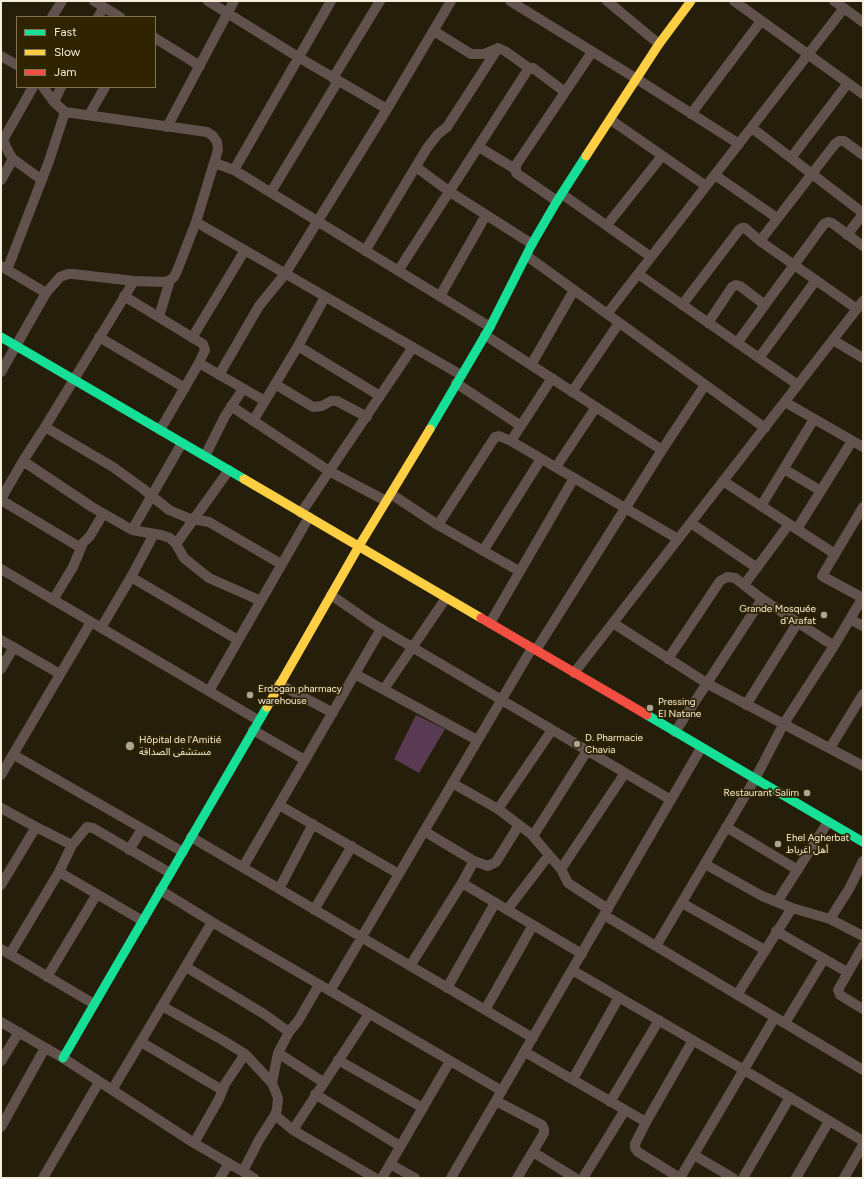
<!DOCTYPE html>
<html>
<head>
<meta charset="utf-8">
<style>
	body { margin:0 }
	#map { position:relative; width:864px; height:1179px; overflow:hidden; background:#241e0a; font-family:Figtree,sans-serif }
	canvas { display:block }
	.frame { position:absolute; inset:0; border:2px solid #f6eeda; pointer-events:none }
	.legend { position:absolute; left:16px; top:16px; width:140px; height:72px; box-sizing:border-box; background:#2f2300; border:1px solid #7f7457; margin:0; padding:5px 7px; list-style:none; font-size:12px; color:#f6eeda }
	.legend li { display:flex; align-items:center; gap:8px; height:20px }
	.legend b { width:20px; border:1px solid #7f7457 }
</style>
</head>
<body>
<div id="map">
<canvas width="864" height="1179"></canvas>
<div class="frame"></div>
<ul class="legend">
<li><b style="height:5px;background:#16e098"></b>Fast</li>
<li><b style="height:5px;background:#ffcf43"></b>Slow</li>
<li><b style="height:5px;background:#f24e42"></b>Jam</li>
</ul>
</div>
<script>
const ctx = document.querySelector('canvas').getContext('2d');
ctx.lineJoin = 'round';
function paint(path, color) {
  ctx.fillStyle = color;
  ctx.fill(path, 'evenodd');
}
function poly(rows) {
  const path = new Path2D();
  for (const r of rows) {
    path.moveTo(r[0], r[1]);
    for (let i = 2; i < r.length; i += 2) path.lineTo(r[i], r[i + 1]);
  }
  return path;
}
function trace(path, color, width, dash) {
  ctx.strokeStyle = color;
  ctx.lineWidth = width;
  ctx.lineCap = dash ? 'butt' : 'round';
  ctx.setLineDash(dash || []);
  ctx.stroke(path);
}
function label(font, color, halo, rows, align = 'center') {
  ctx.font = font + ' Figtree,"Noto Sans Arabic",sans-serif';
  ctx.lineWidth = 3.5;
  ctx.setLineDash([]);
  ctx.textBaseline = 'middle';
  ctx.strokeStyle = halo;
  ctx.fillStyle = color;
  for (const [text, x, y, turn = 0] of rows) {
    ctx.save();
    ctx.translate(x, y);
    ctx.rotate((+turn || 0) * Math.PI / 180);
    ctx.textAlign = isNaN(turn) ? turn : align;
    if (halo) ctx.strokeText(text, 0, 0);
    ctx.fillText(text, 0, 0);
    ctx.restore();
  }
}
paint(poly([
	[416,715,445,729,419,773,394,759]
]), '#583a52');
trace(poly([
	[94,1,120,17],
	[208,1,298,57,387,109],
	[510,1,637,79,739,144],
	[607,1,659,44],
	[734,1,863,94],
	[834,1,863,22],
	[52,17,62,1],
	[98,17,104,7],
	[434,31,471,54,484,54,498,48,505,51,529,68],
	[155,38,200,66],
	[1,56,17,65],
	[333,78,380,1],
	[54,102,61,87],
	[691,114,761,21],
	[89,115,105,87],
	[611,120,706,186],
	[167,127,234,1],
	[752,128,863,213],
	[1,136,9,153,13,159,42,180],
	[3,140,33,87],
	[479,147,515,169],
	[791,158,848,83],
	[215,163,234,170,490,327],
	[416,167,450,192,532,244],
	[234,170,331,1],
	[715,175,777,218],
	[1,180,13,159],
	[271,192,338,81],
	[562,194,651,257],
	[557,201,516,173,516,165,592,52],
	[196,222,461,375],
	[607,225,662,156],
	[847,235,863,214],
	[760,241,835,144,839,141,844,141,863,155],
	[365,251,427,148,438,134,447,127,498,48],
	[527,256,765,428],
	[1,266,46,293],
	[7,270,49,161,65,112],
	[398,271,529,68,533,68,565,92],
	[638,274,798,385],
	[124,296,203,344,205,350,199,363,160,430],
	[440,296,486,215],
	[325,297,298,346,380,396],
	[682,305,739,230,742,228,745,228,760,241,857,309],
	[607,314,844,8],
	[159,317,170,280],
	[708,323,732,287,736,285,740,286,765,305],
	[485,335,662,450],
	[99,337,185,388],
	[192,338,245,250],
	[833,340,863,358],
	[737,343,824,224,828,222,832,223,863,246],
	[759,358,816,280],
	[199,363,265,401],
	[531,365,574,290],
	[1,372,46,293,60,277,68,274,73,274,134,281,165,282,170,280,174,277,177,271,196,222,218,150,217,142,213,136,207,132,65,112,54,102,43,87],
	[219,375,259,306,285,274,387,109,451,1],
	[456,383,521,426],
	[275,384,313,407,322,406,331,401,337,401,367,417],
	[572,392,619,323],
	[785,402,863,447],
	[231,406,329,471,386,501],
	[253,421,298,346],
	[45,427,113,467,142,488,169,510,188,518,209,522,281,564],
	[511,441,552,378],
	[205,456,225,416,243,389],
	[23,461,92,507,132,530,161,535,170,538,176,544,184,558,209,578,261,601],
	[556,467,596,407],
	[784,469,821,491],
	[723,481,835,554],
	[391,494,438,525,519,571],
	[1,499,23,461,45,427,134,281],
	[1,500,81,548],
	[761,506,814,419],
	[301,513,413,347],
	[691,523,757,568],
	[438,525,495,437,499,436,511,441,678,539],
	[797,529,852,441],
	[132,530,182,443],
	[176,544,229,470],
	[483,551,541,459],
	[1,569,258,720],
	[131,577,238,640],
	[744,585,789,524],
	[331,595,373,624,671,800],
	[863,598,822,576,863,507],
	[53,600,73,567,83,543,90,536,103,514],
	[850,619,863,626],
	[490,623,574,478],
	[613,623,708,684,863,766],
	[101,628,131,577,154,534],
	[1,640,60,674],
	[536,650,662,450,705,385],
	[668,659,720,581,727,577,735,578,762,599,834,646],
	[1,669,14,647],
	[574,673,863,301],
	[355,674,477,740],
	[279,684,333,713],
	[384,689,446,598],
	[209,691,309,517],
	[746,705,798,622],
	[253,730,305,760],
	[675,732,762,599],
	[830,748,863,694],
	[14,755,183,852],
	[1,775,91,622],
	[452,783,498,809,531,834,561,869,568,883,608,909],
	[279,805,399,874],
	[1,808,36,827,72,845],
	[498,809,552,730],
	[726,827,798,870],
	[533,836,587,751],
	[191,837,533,1038],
	[129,850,142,829],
	[474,861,488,866,496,862,519,825],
	[705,864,762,896,792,908,830,919,863,936],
	[243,867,381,629],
	[561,869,625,773],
	[59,872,143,921],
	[462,883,582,954],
	[1,885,36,827],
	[279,889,313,824],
	[160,890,212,922,502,1091],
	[777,902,828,822],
	[682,903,765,950],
	[314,910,352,846],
	[507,910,549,855],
	[604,915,863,1070],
	[830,919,849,889,863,861],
	[776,931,847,972],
	[656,946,755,779,783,725,834,646,863,597],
	[863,946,838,990,840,995,863,1009],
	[1,949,94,1004],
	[10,954,59,872,72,845,87,827,93,828,170,873],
	[410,966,462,883,474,861,424,831],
	[186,967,264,1014,289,1032],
	[572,970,744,1070,863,1141],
	[47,977,97,894],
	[447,988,495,903],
	[330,991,532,648],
	[737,995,792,908],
	[162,1006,224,1041,245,1054,272,1083,278,1098,277,1109,275,1115,259,1140,243,1171],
	[485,1010,533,925],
	[1,1022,63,1058,194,1143,254,1178],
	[785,1023,824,959],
	[141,1042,222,1090],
	[525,1052,646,1122],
	[278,1053,323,1082],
	[338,1060,423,1108],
	[1,1061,19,1032],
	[573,1079,619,997],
	[272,1083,278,1053,289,1032,298,1021,319,985],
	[112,1090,212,922],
	[315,1094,400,1146],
	[496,1101,542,1125,544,1129,544,1133,517,1178],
	[610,1102,659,1020],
	[275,1115,293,1130,375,1178],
	[1,1127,45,1048],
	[293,1130,369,1014],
	[194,1143,219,1099,225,1084,245,1054],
	[533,1152,575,1178],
	[694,1155,733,1178],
	[390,1164,415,1178],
	[43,1178,99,1082],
	[220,1178,229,1163],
	[382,1178,450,1061],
	[451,1178,701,748],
	[583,1178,625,1110],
	[680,1178,775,1017],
	[680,1178,638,1152,635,1148,635,1144,646,1122,693,1040],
	[743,1178,790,1097],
	[796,1178,829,1121],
	[844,1178,863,1145]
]), '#61524d', 10);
trace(poly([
	[1,337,244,479],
	[430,429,490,327,532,244,557,201,586,156],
	[647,715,863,842],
	[63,1058,267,707]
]), '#16e098', 9);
trace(poly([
	[586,156,659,44,691,1],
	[244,479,481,618],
	[267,707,359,546,430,429]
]), '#ffcf43', 9);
trace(poly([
	[481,618,647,715]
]), '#f24e42', 9);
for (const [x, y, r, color] of [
	[824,615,4,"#aca591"],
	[250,695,4,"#aca591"],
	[650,708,4,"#aca591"],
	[577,744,4,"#aca591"],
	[130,746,5,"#aca591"],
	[807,793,4,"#aca591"],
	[778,844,4,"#aca591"]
]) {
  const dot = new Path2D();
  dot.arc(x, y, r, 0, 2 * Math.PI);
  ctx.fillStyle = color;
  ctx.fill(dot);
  trace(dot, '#2f2300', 1.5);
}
label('10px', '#f6eeda', '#2f2300', [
	["Grande Mosquée",816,609,"right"],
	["d'Arafat",816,621,"right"],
	["Erdogan pharmacy",258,689],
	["warehouse",258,701],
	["Pressing",658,702],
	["El Natane",658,714],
	["D. Pharmacie",585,738],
	["Chavia",585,750],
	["Hôpital de l'Amitié",139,740],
	["مستشفى الصداقة",139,752],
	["Restaurant Salim",799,793,"right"],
	["Ehel Agherbat",786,838],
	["أهل اغرباط",786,850]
], 'left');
</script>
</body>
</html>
